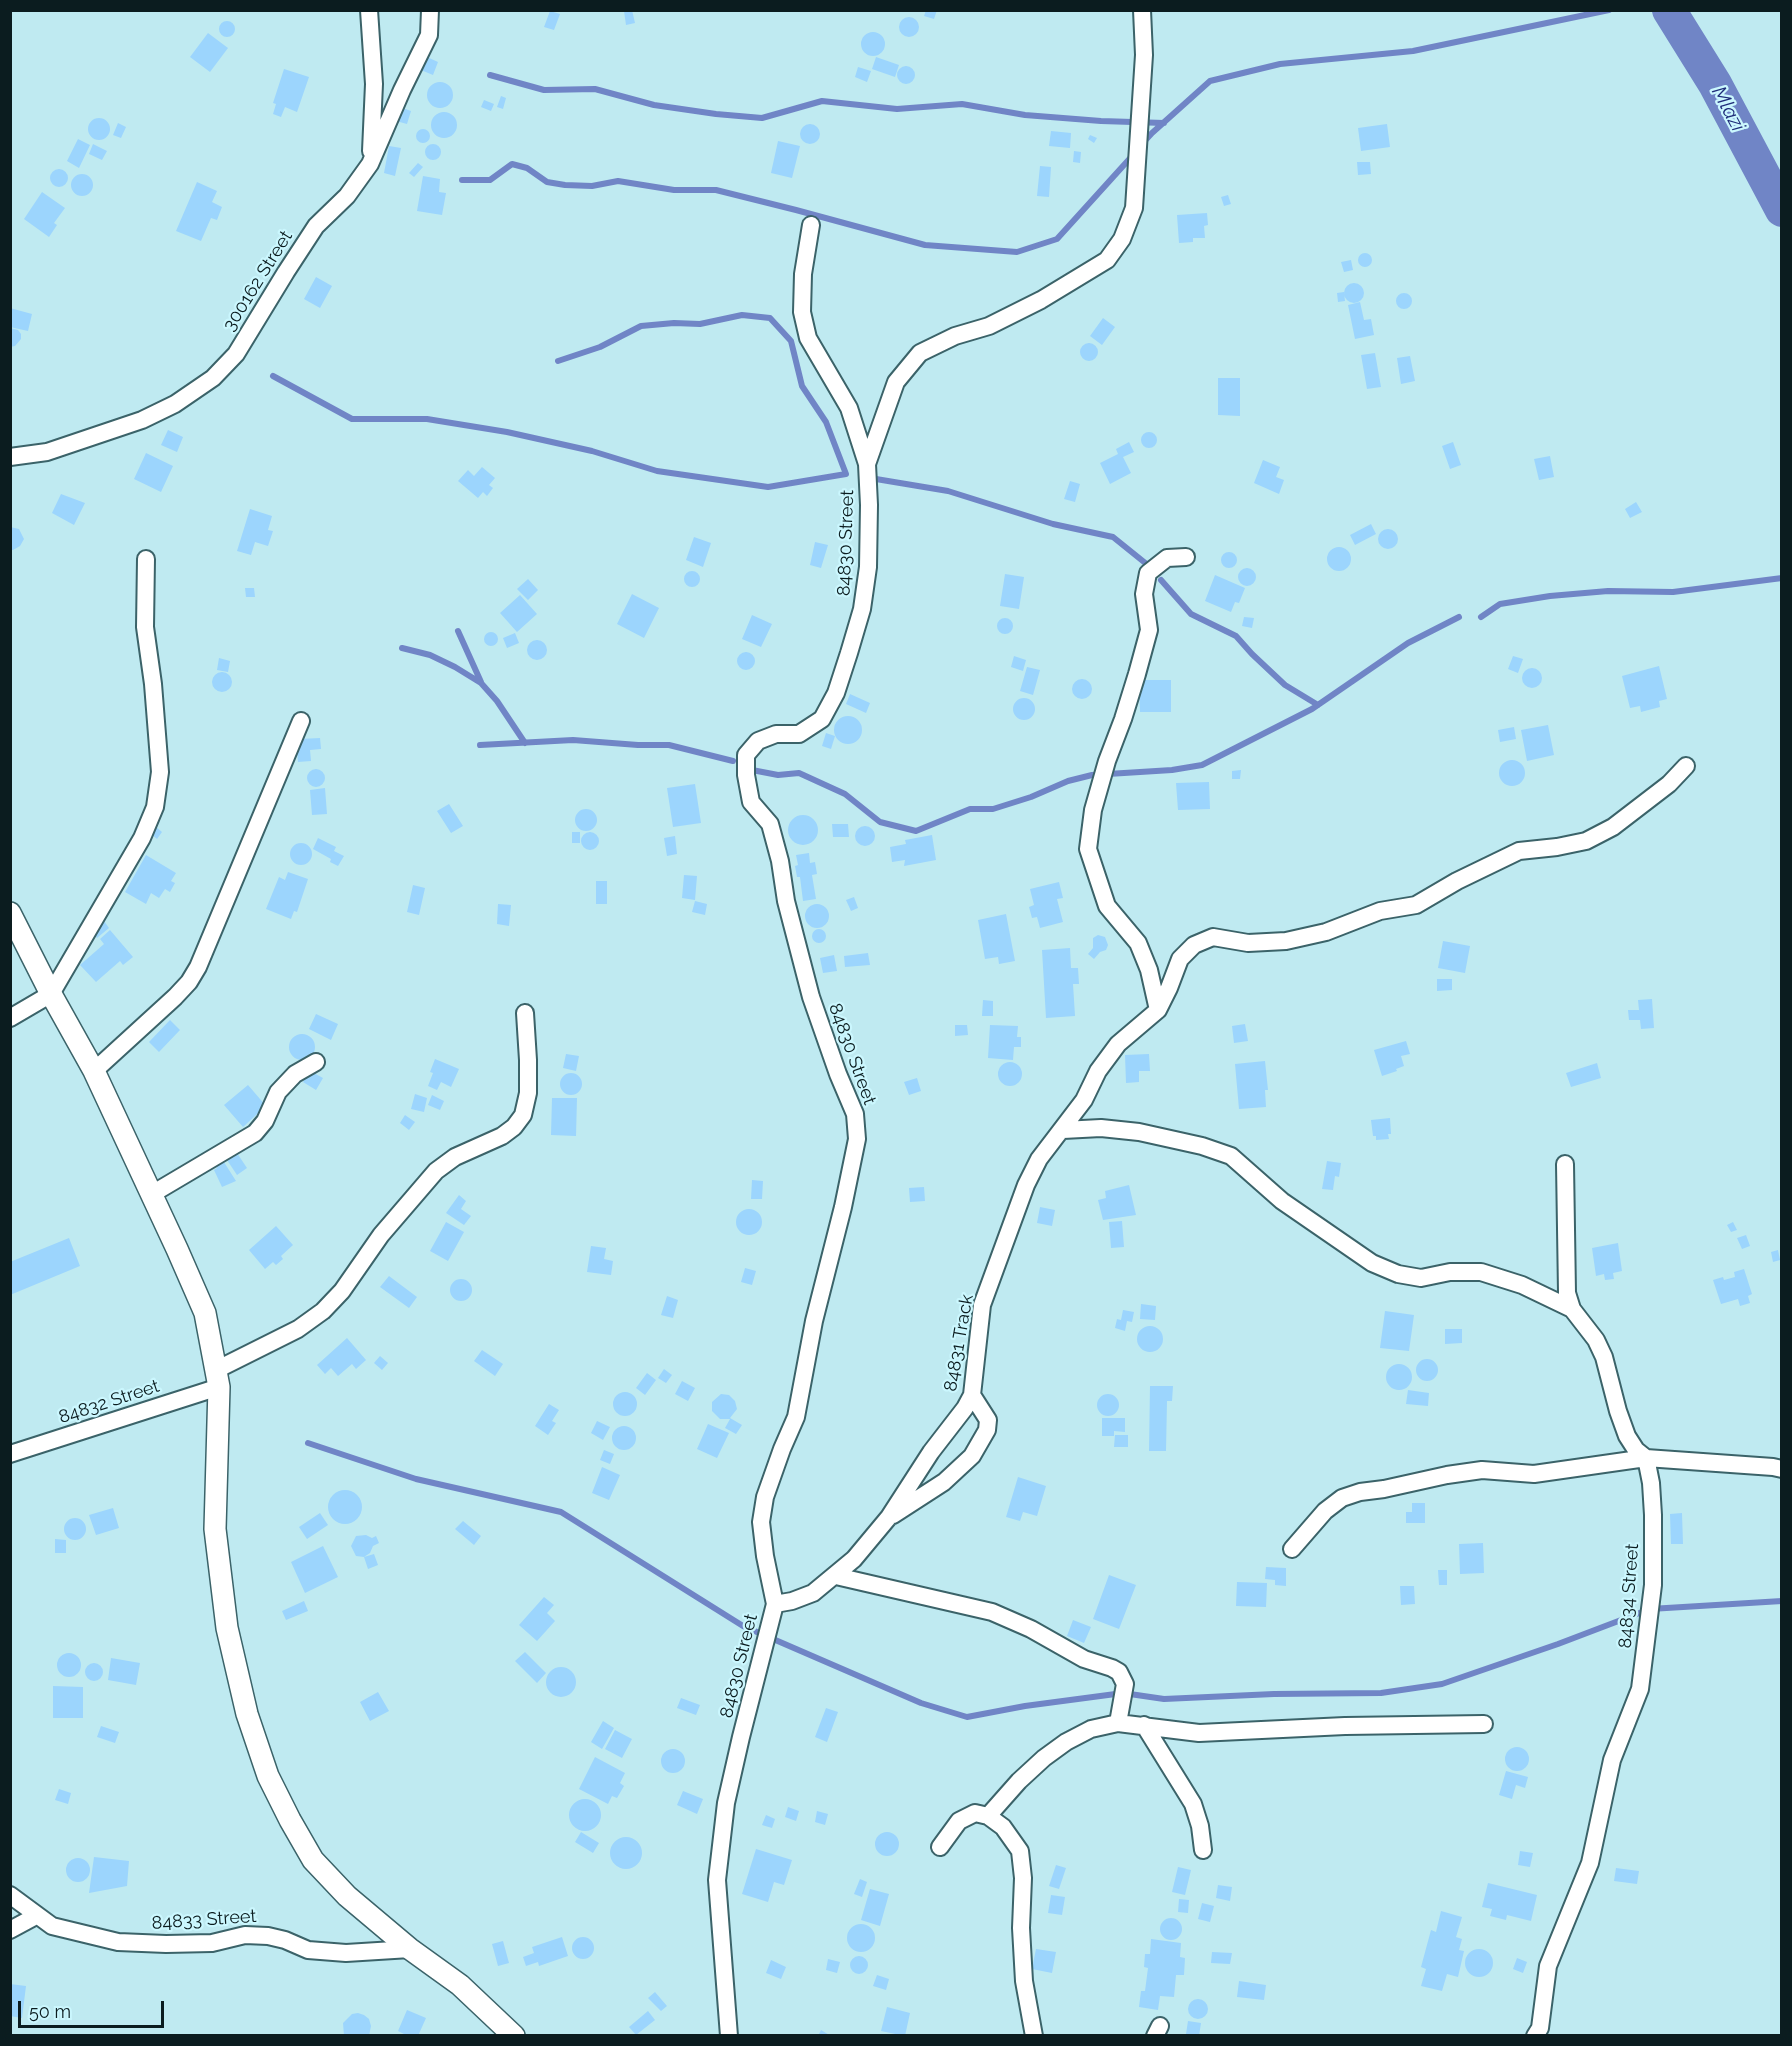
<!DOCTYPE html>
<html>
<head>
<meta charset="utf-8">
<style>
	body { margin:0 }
	#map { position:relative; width:1792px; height:2046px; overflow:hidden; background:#bfeaf1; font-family:Raleway,sans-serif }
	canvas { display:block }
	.frame { position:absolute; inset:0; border:12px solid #0b1c1f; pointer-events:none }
	.scale { position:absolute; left:18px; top:2001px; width:146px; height:27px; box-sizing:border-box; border:3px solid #0b1c1f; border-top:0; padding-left:8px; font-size:18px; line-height:21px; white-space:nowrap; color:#0b1c1f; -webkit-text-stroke:4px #cbf7fe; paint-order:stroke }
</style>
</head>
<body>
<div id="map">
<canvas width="1792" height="2046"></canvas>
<div class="frame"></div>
<div class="scale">50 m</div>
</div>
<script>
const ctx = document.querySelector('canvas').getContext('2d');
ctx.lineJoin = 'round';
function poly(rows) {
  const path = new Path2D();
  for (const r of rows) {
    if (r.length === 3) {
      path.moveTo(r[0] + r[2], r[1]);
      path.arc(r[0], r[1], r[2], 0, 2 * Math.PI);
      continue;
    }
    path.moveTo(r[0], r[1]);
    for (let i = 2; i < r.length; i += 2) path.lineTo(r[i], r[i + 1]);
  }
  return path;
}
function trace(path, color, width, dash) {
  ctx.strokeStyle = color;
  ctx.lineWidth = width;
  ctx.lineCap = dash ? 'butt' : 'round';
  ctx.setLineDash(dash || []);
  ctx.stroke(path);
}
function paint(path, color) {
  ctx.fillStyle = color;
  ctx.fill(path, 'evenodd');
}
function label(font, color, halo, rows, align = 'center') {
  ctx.font = font + ' Raleway,sans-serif';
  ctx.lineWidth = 4.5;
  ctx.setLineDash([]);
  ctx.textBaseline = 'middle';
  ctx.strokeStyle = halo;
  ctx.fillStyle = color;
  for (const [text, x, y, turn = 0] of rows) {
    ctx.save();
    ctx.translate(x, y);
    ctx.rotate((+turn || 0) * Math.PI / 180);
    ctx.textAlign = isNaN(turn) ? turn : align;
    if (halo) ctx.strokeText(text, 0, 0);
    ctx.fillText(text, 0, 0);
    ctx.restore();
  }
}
trace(poly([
	[490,75,544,90,595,89,654,105,716,114,762,118,822,101,897,109,962,104,1025,115,1101,121,1164,123],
	[1141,145,1152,133,1210,81,1280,64,1413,51,1609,10],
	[462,180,490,180,512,164,527,168,547,182,565,185,592,186,618,181,674,190,716,190,796,210,925,245,1017,252,1057,239,1133,155],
	[273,376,352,419,427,419,507,432,592,451,657,471,768,487,846,474,826,422,802,386,791,341,770,318,742,315,700,324,674,323,641,326,600,347,558,361],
	[876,479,948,491,1053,524,1113,537,1149,566],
	[1161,580,1191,614,1236,636,1252,654,1285,685,1318,705],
	[1481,617,1500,604,1550,596,1608,591,1673,592,1782,578],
	[458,631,481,682],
	[402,648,430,655,455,667,481,683,497,701,525,743],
	[480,745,573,740,638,745,669,745,733,761],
	[752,770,778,775,799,773,845,794,880,822,916,831,970,809,993,809,1031,797,1068,781,1092,775,1172,770,1202,765,1312,709,1408,643,1459,617],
	[308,1443,416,1479,561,1512,743,1626,921,1703,967,1717,1025,1706,1123,1693,1164,1699,1274,1694,1381,1693,1442,1684,1558,1644,1650,1609,1782,1601]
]), '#7085c6', 6);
trace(poly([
	[1669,10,1715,84,1782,210]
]), '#7085c6', 34);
paint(poly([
	[628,10,632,10,635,23,626,25,624,11],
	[926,10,937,10,934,19,924,16],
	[550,11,560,14,554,30,544,27],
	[909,27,10],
	[227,29,8],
	[873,44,12],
	[208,33,228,48,210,72,190,57],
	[427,57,438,62,433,75,421,70],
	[876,57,899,65,895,77,872,69],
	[906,75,9],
	[858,67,871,71,867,82,855,77],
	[284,69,309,77,297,112,285,107,281,117,273,114,276,104,273,103],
	[440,95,13],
	[501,96,506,98,503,109,497,107],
	[484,100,494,104,491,111,481,107],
	[400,107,411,111,407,124,396,121],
	[444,125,13],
	[99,129,11],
	[118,123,126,127,121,138,113,135],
	[1387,124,1390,147,1361,151,1358,128],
	[810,134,10],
	[423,136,7],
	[1051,131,1071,133,1070,148,1049,146],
	[1090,135,1097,138,1094,143,1088,139],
	[78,139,90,145,79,168,67,161],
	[778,141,800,146,792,178,771,173],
	[433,152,8],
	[93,144,107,151,102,160,89,154],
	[389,146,401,148,395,176,384,173],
	[1074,151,1081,152,1080,163,1073,162],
	[1357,162,1370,162,1371,174,1358,175],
	[418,163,423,167,414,177,409,173],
	[1040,166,1051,167,1049,197,1037,196],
	[59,178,9],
	[82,185,11],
	[423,176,440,179,439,192,446,193,442,215,417,211],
	[197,182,217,191,212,202,222,207,217,220,211,218,201,241,176,231],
	[42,192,65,208,54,223,57,225,49,237,24,219],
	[1228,195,1231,204,1224,206,1221,197],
	[1207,213,1208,225,1204,226,1205,238,1193,238,1193,242,1179,243,1177,215],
	[1365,260,7],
	[1351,260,1353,270,1344,272,1341,262],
	[316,277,332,286,320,308,304,299],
	[1354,293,10],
	[1344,292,1345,301,1338,302,1337,293],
	[1404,301,8],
	[1360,302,1364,320,1371,319,1374,335,1355,339,1348,305],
	[10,308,32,314,28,331,10,327],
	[1103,318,1115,327,1102,345,1090,336],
	[10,328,18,330,21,334,21,339,15,346,10,347],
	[1089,352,9],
	[1375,353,1381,387,1367,389,1361,355],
	[1410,356,1415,381,1401,384,1397,358],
	[1218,378,1240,378,1240,416,1218,415],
	[168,430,183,437,177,452,161,445],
	[1149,440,8],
	[1129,442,1134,452,1123,457,1131,473,1110,484,1100,463,1118,454,1116,449],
	[1453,442,1461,465,1450,469,1442,446],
	[146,453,173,466,161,492,134,479],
	[1550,456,1554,477,1539,480,1534,459],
	[1263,460,1280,467,1276,477,1284,480,1279,494,1254,483],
	[482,467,495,478,489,485,493,488,487,496,483,492,478,498,458,481,468,470,474,476],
	[1070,481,1080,484,1075,502,1064,499],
	[61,494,85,503,74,525,52,513],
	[1636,502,1642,512,1630,518,1625,509],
	[250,509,272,516,268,530,273,531,268,546,255,542,251,555,237,551],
	[1371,524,1376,534,1355,545,1350,535],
	[10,527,19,529,24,539,20,546,13,550,10,550],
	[1388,539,10],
	[694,537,711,543,703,567,686,560],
	[815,542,828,545,821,568,810,565],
	[1339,559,12],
	[1229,560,8],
	[1247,577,9],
	[692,579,8],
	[1005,574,1024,577,1019,609,1000,606],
	[1215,575,1245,588,1239,603,1235,602,1231,612,1205,601],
	[528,579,538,590,528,600,517,589],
	[245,588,254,588,255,597,246,597],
	[632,594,659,608,644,638,617,624],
	[520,595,537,614,517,632,500,613],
	[752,615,772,624,761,647,742,639],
	[1244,617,1254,618,1252,628,1242,626],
	[1005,626,8],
	[491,639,7],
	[515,633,519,643,507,648,503,638],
	[537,650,10],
	[746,661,9],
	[1014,656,1026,660,1023,671,1011,667],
	[1513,656,1523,659,1518,673,1508,669],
	[219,658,230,661,228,672,217,670],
	[1659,666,1667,699,1659,701,1660,707,1641,712,1640,706,1630,708,1622,676],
	[1027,667,1040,670,1033,695,1020,691],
	[1532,678,10],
	[222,682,10],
	[1082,689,10],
	[1139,680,1171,680,1171,712,1140,712],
	[850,694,870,703,866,713,846,704],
	[1024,709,11],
	[848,730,14],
	[1548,725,1554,755,1527,761,1521,730],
	[1514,727,1516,739,1500,742,1498,730],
	[826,733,835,736,831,749,822,746],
	[320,738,321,749,310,750,311,761,298,762,297,751,300,750,299,739],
	[1512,773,13],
	[316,778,9],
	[1241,770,1240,779,1232,779,1232,771],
	[1209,782,1210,809,1178,810,1176,783],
	[695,784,701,823,673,827,667,788],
	[325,788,327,814,312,815,310,790],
	[449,804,463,826,451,833,437,811],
	[586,820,11],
	[803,830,15],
	[832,824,848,824,849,837,833,837],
	[155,826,162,832,157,839,150,833],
	[865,836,10],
	[572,832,580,832,580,843,572,843],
	[590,841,9],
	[932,835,936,860,904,866,905,860,892,862,890,847,906,844,905,840],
	[675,836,677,854,667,856,664,838],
	[318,838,336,847,334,851,344,856,338,866,330,862,331,859,313,849],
	[301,854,11],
	[809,853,810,863,815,862,817,874,812,875,816,899,803,901,800,877,797,877,795,866,798,865,796,855],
	[146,855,176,873,171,881,175,883,170,892,165,889,159,898,151,893,146,904,125,892],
	[288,872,308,879,297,912,294,911,291,919,266,909,279,877,285,880],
	[684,875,697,876,695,900,682,898],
	[596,881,607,881,607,904,596,904],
	[1059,882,1063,898,1057,899,1063,922,1040,928,1037,917,1032,918,1029,907,1034,905,1030,889],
	[413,885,425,888,419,915,407,912],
	[854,897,858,908,851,911,846,900],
	[695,901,707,904,705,915,692,912],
	[498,904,511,905,509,926,497,924],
	[817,916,12],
	[1006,914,1015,961,999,964,998,957,985,959,978,920],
	[104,921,109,928,97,938,91,931],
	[819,936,7],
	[110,930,133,957,123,965,120,961,96,982,80,965,104,944,100,939],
	[1098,935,1105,937,1108,945,1106,950,1100,952,1094,959,1088,954,1093,948,1093,938],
	[1443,941,1470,946,1465,973,1438,968],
	[1070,948,1071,968,1078,968,1079,984,1073,984,1075,1016,1046,1018,1042,950],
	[868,953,870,965,845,967,844,956],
	[834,955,837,971,823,973,820,958],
	[1437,979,1452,979,1452,990,1437,991],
	[1652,999,1654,1028,1641,1029,1640,1020,1629,1020,1628,1010,1639,1010,1638,1000],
	[983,1000,993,1001,993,1016,982,1016],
	[316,1014,338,1024,331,1040,309,1029],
	[170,1020,180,1030,159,1052,149,1042],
	[1245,1024,1248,1041,1234,1043,1232,1026],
	[955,1025,967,1025,968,1035,955,1036],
	[990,1025,1018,1026,1017,1037,1021,1037,1021,1047,1014,1047,1013,1060,988,1058],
	[302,1047,13],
	[1406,1041,1410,1054,1401,1056,1404,1066,1396,1069,1397,1071,1382,1076,1374,1050],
	[566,1054,579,1056,576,1071,563,1068],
	[1149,1054,1150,1071,1139,1071,1139,1082,1126,1083,1125,1055],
	[435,1059,459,1069,451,1087,441,1082,437,1090,428,1086,433,1073,430,1072],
	[1265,1061,1268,1090,1265,1090,1266,1107,1239,1109,1235,1064],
	[1010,1074,12],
	[1597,1063,1601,1078,1571,1087,1566,1073],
	[310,1071,323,1078,316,1090,303,1082],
	[571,1084,11],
	[917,1078,921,1091,909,1095,904,1082],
	[248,1085,266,1106,243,1127,224,1105],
	[415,1094,427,1098,424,1112,411,1109],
	[432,1095,444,1101,440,1110,428,1105],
	[552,1098,577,1098,576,1136,551,1135],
	[405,1115,415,1122,409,1130,400,1123],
	[1390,1118,1391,1134,1388,1134,1389,1139,1376,1140,1376,1136,1373,1136,1371,1120],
	[237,1153,247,1168,237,1175,227,1160],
	[222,1159,236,1181,222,1187,214,1170,217,1168,215,1164],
	[1327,1161,1341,1163,1339,1177,1335,1176,1333,1190,1322,1189],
	[752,1180,763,1181,762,1199,751,1199],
	[1129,1185,1136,1215,1103,1220,1098,1200,1106,1198,1105,1191],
	[924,1187,925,1201,910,1202,909,1188],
	[459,1195,466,1201,461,1209,471,1216,464,1225,446,1213],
	[1040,1207,1055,1210,1052,1226,1037,1223],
	[749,1222,13],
	[1122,1221,1124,1247,1111,1248,1109,1222],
	[446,1222,464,1232,448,1261,430,1251],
	[1733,1222,1737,1230,1731,1232,1727,1225],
	[276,1226,293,1245,281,1256,283,1259,276,1265,273,1262,265,1269,249,1250],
	[1746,1235,1750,1246,1742,1249,1737,1238],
	[69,1238,80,1266,10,1295,10,1262],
	[1618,1243,1622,1271,1613,1273,1614,1279,1605,1280,1604,1274,1596,1276,1592,1248],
	[591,1246,606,1248,604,1259,613,1261,611,1275,587,1272],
	[1778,1250,1780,1260,1773,1262,1771,1252],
	[745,1268,756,1271,752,1285,741,1282],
	[1744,1269,1752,1294,1748,1296,1750,1303,1740,1306,1738,1299,1721,1304,1713,1280,1723,1277,1724,1280,1735,1277,1734,1272],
	[389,1276,417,1297,409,1308,380,1287],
	[461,1290,11],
	[667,1296,678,1300,673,1318,661,1315],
	[1141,1304,1156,1306,1155,1320,1140,1319],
	[1123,1310,1134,1312,1132,1322,1127,1321,1125,1331,1115,1328,1117,1319,1121,1320],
	[1385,1311,1414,1315,1409,1351,1380,1348],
	[1150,1339,13],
	[1445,1329,1462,1329,1462,1343,1445,1344],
	[347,1338,366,1360,356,1369,352,1364,338,1376,331,1368,325,1374,317,1365],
	[482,1350,503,1364,495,1376,474,1361],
	[380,1356,388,1363,382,1370,374,1363],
	[1427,1370,11],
	[1399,1377,13],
	[664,1369,672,1375,666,1383,658,1378],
	[647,1373,656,1380,645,1395,636,1388],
	[682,1381,695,1388,688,1401,675,1394],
	[1150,1386,1173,1386,1172,1401,1167,1401,1166,1451,1149,1451],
	[1408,1390,1429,1393,1428,1406,1406,1404],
	[625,1404,12],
	[1108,1405,11],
	[721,1394,729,1395,735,1401,737,1409,730,1418,742,1425,736,1434,725,1428,730,1419,720,1419,712,1411,712,1402],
	[549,1404,559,1410,552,1421,556,1423,548,1435,535,1426],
	[1102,1418,1125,1418,1125,1432,1114,1431,1114,1436,1102,1436],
	[597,1421,610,1427,603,1440,591,1433],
	[708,1424,729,1433,717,1458,697,1449],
	[624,1438,12],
	[1115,1435,1128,1435,1128,1447,1114,1447],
	[604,1450,614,1454,610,1464,600,1460],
	[602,1467,620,1475,609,1500,592,1493],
	[1018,1477,1046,1486,1037,1516,1023,1512,1020,1521,1006,1517],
	[345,1507,17],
	[1412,1503,1425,1503,1425,1523,1406,1523,1406,1512,1412,1512],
	[113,1508,119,1528,96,1535,89,1515],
	[320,1513,328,1525,307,1539,299,1527],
	[1682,1513,1683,1544,1671,1544,1670,1514],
	[75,1529,11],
	[463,1521,481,1536,474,1545,455,1529],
	[366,1535,372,1538,376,1536,379,1543,373,1546,370,1553,364,1557,356,1556,351,1546,356,1536],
	[55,1539,66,1540,66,1553,55,1553],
	[1483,1543,1484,1573,1460,1574,1459,1544],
	[323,1546,338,1577,305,1593,291,1562],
	[374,1554,378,1565,368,1569,364,1557],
	[1266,1567,1286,1568,1286,1586,1275,1585,1275,1580,1265,1579],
	[1438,1570,1447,1570,1447,1585,1439,1585],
	[1109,1575,1136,1585,1119,1629,1093,1619],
	[1237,1582,1267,1583,1266,1607,1236,1606],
	[1400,1586,1414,1586,1415,1604,1401,1605],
	[544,1597,554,1605,547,1613,555,1621,537,1641,519,1625],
	[304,1601,308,1611,286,1620,282,1611],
	[1073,1620,1091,1627,1084,1643,1067,1636],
	[525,1652,546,1673,537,1683,515,1661],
	[69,1665,12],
	[111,1658,140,1663,136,1685,108,1680],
	[94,1672,9],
	[561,1682,15],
	[53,1686,83,1687,83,1718,53,1718],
	[378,1692,389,1711,370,1721,360,1702],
	[681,1698,700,1705,696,1715,677,1708],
	[826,1708,838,1712,827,1742,815,1737],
	[603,1721,614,1728,602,1749,591,1742],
	[101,1726,119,1732,115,1743,97,1737],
	[615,1730,632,1739,622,1758,605,1749],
	[1517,1759,12],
	[673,1761,12],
	[595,1757,625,1773,620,1783,624,1786,617,1798,612,1796,608,1804,579,1789],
	[1506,1771,1528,1777,1525,1788,1516,1785,1512,1799,1499,1795],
	[59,1789,71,1793,68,1804,55,1800],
	[683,1791,703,1799,697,1814,677,1805],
	[585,1815,16],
	[788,1807,799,1811,796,1821,785,1817],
	[817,1811,828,1814,825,1825,815,1822],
	[766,1815,775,1819,772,1828,762,1825],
	[887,1844,12],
	[581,1832,599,1843,593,1853,575,1842],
	[626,1853,16],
	[756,1849,792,1860,784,1885,774,1882,768,1902,742,1894],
	[1520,1851,1533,1853,1530,1867,1518,1865],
	[94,1857,129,1861,127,1886,89,1893],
	[78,1870,12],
	[1056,1865,1066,1868,1059,1889,1049,1886],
	[1178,1867,1191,1870,1185,1895,1172,1892],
	[1616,1868,1639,1871,1637,1884,1614,1881],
	[860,1879,867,1882,862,1897,854,1894],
	[1488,1883,1537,1895,1531,1921,1507,1915,1506,1920,1490,1916,1492,1909,1482,1907],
	[1218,1885,1232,1887,1230,1901,1216,1898],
	[870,1889,889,1894,880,1926,861,1920],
	[1051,1895,1065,1897,1062,1915,1048,1913],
	[1179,1899,1189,1900,1188,1913,1178,1912],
	[1202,1903,1214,1906,1210,1922,1198,1919],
	[1441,1911,1462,1917,1456,1937,1462,1939,1459,1950,1464,1951,1458,1977,1447,1974,1442,1991,1421,1986,1426,1969,1421,1967,1431,1930,1436,1932],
	[1171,1929,11],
	[861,1938,14],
	[562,1937,568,1956,539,1966,538,1962,526,1966,523,1957,534,1953,532,1947],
	[583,1948,11],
	[1151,1939,1181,1943,1180,1957,1185,1958,1184,1975,1176,1975,1174,1997,1160,1996,1158,2010,1139,2007,1141,1991,1145,1991,1148,1968,1144,1967,1145,1954,1150,1954],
	[503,1941,509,1963,498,1966,492,1944],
	[1036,1949,1056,1952,1052,1973,1032,1969],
	[1479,1963,14],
	[1212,1952,1232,1953,1230,1964,1211,1963],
	[859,1965,9],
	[1517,1958,1527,1962,1523,1973,1513,1969],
	[828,1959,840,1962,837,1973,826,1970],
	[771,1960,786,1967,781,1979,766,1973],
	[877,1975,889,1979,886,1990,873,1986],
	[1239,1981,1266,1985,1264,2000,1237,1997],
	[10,1984,26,1986,22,2018,10,2016],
	[655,1992,667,2006,661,2011,648,1998],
	[1198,2009,10],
	[887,2007,910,2013,905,2036,881,2031],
	[407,2010,426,2018,418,2036,408,2036,398,2031],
	[648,2011,655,2020,636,2035,629,2027],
	[358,2013,364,2015,369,2019,371,2026,369,2036,344,2036,343,2023,352,2014],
	[1188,2021,1201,2023,1199,2036,1186,2034],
	[821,2030,831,2036,818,2036]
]), '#9cd5fd');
const minor = poly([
	[369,10,374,84,371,151],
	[10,457,47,452,142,420,175,404,213,378,236,354,286,272,316,226,347,196,370,164,402,90,429,35,430,10],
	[867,464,896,382,920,353,955,336,989,326,1041,300,1107,260,1122,239,1134,208,1144,55,1142,10],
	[1158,1010,1149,970,1138,943,1107,906,1088,849,1093,810,1107,761,1123,719,1137,674,1149,630,1144,594,1148,573,1167,558,1186,557],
	[10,1018,51,994,142,838,155,807,160,772,153,684,145,627,146,559],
	[94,1071,175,997,189,982,198,967,301,721],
	[1063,1130,1101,1128,1139,1132,1202,1146,1231,1156,1282,1201,1372,1263,1398,1274,1421,1278,1450,1272,1481,1272,1522,1285,1572,1309],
	[152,1194,255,1133,265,1121,278,1092,295,1074,316,1062],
	[216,1370,298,1329,323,1311,342,1291,381,1235,436,1171,455,1157,502,1136,514,1127,523,1115,528,1093,528,1060,525,1013],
	[10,1454,219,1387],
	[893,1515,944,1482,972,1456,987,1430,988,1420,972,1395],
	[1292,1549,1325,1511,1342,1498,1360,1492,1384,1489,1447,1475,1482,1470,1534,1474,1646,1458,1773,1467,1782,1469],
	[836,1576,992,1612,1031,1629,1084,1659,1112,1668,1119,1672,1125,1684,1118,1723],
	[775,1604,792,1601,813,1593,854,1559,889,1517,931,1452,965,1408,972,1395,982,1305,1026,1185,1039,1159,1084,1100,1098,1071,1118,1044,1158,1010,1169,988,1180,959,1194,945,1213,937,1248,943,1286,941,1326,932,1380,911,1416,905,1457,881,1519,851,1557,847,1586,841,1613,827,1669,784,1686,766],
	[1144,1725,1193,1804,1200,1826,1203,1850],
	[988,1816,1019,1781,1044,1758,1066,1742,1091,1729,1118,1723,1199,1733,1345,1726,1484,1724],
	[940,1847,959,1821,975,1813,988,1816,1003,1827,1020,1851,1023,1878,1021,1928,1024,1981,1034,2036],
	[10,1895,52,1926,118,1942,166,1944,212,1943,245,1935,268,1936,285,1940,308,1950,346,1953,410,1949],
	[10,1930,36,1916],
	[729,2036,717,1880,726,1803,741,1737,775,1604,765,1556,761,1522,765,1497,782,1449,796,1417,814,1321,843,1207,857,1139,855,1114,838,1074,811,997,786,901,780,861,770,824,751,802,746,775,746,755,758,741,776,734,799,734,822,719,836,693,849,653,862,609,868,567,869,505,867,464,849,408,808,338,802,312,803,274,811,225],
	[1155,2036,1160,2026],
	[1535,2036,1540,2028,1548,1966,1590,1863,1612,1760,1640,1689,1653,1585,1653,1515,1651,1483,1646,1458,1636,1450,1627,1436,1618,1411,1604,1357,1596,1340,1572,1309,1567,1293,1565,1164]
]);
const tertiary = poly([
	[10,913,51,994,94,1071,177,1249,205,1313,219,1387,215,1529,227,1628,247,1714,268,1776,290,1820,313,1860,347,1896,410,1949,460,1985,514,2036]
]);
trace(minor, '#3b6369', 20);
trace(tertiary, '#3b6369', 24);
trace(minor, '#fff', 16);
trace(tertiary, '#fff', 21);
label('18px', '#0b1c1f', '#cbf7fe', [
	["300162 Street",258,281,-58],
	["84830 Street",846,543,-88],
	["84830 Street",852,1054,70],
	["84831 Track",959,1343,-80],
	["84832 Street",109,1402,-18],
	["84834 Street",1629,1596,-86],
	["84830 Street",739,1666,-76],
	["84833 Street",204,1920,-4]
]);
label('italic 20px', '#1e2c79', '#cbf7fe', [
	["Mlazi",1728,109,62]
]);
</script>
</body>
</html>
